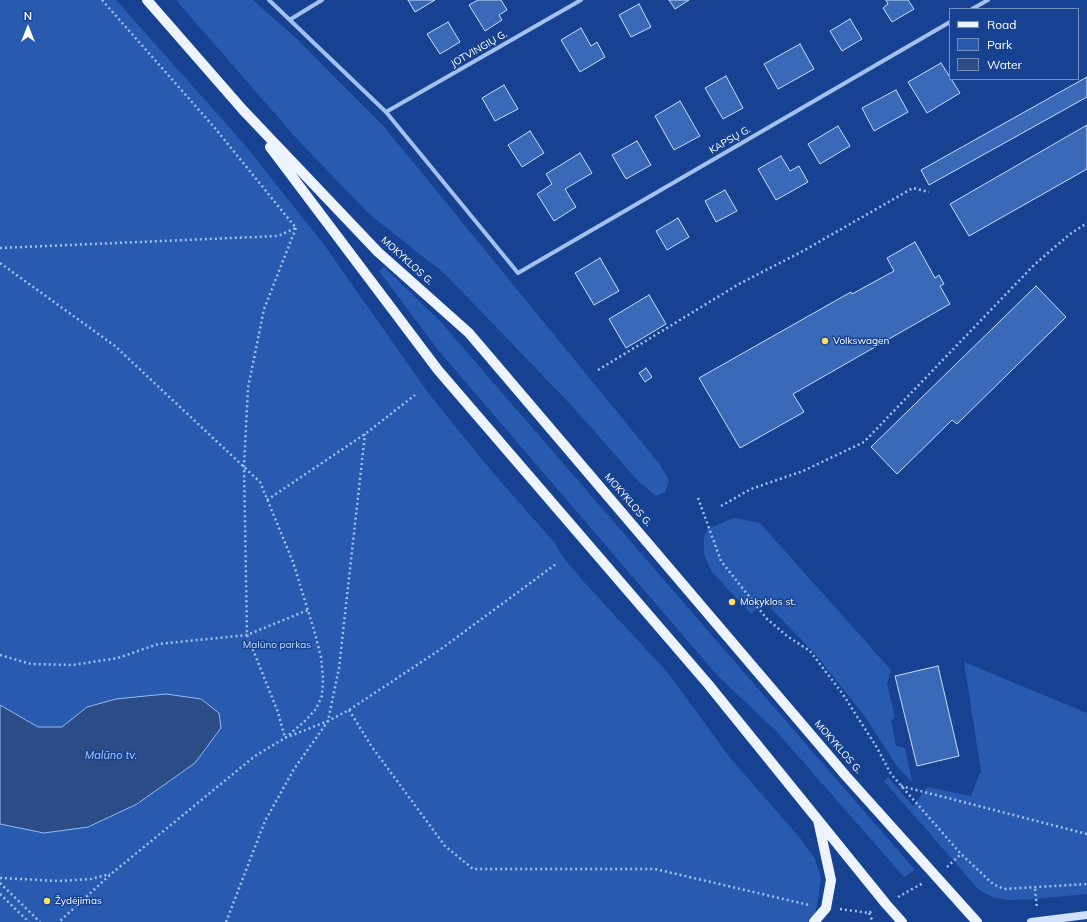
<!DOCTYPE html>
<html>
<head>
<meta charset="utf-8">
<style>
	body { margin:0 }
	#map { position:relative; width:1087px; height:922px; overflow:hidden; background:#164291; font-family:Mulish,sans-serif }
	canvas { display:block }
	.legend { position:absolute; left:949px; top:8px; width:130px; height:72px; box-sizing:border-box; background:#164291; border:1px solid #738ebd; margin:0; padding:5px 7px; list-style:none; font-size:12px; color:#fff }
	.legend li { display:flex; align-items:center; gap:8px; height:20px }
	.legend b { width:20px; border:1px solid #738ebd }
	.north { position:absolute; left:8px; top:8px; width:40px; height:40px; -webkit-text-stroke:3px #164291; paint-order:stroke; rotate:0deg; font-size:11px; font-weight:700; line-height:16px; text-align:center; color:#fff }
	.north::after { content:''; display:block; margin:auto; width:14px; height:18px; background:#fff; clip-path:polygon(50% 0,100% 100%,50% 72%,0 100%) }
</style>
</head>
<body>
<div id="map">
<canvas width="1087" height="922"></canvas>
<ul class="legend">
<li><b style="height:5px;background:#edf3ff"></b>Road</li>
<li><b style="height:11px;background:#285ab0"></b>Park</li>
<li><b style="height:11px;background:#2b4c87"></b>Water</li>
</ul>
<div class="north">N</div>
</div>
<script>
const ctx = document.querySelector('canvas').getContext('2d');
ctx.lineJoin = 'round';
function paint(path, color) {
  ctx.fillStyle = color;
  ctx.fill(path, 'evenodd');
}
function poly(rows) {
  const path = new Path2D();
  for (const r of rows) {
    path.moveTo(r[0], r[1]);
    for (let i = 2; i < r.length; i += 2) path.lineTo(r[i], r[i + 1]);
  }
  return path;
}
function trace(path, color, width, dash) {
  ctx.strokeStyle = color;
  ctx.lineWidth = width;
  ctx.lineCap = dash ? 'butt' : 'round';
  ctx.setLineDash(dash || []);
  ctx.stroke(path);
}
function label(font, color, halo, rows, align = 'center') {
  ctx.font = font + ' Mulish,sans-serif';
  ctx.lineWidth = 3;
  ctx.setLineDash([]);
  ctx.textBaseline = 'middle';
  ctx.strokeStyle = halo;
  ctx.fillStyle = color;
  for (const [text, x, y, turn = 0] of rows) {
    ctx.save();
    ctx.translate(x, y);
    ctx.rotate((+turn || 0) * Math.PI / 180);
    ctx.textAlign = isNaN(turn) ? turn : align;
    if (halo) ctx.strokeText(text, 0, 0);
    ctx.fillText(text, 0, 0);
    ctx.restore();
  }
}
paint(poly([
	[0,0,116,0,245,145,325,246,429,394,494,474,554,542,563,557,584,582,668,673,731,759,800,838,815,859,821,878,817,906,814,916,808,922,0,922],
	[176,0,253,0,298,40,386,129,658,462,669,480,665,492,656,496,639,482,573,407,446,275,368,213,297,139],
	[384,267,440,321,915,870,904,877,776,731,717,675,438,350,379,271],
	[734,518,760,523,891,670,887,684,895,717,891,721,896,746,905,748,912,782,896,765,866,718,817,656,765,602,751,614,712,572,704,555,704,537,707,529],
	[964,662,1087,713,1087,894,1036,899,1008,900,992,897,978,889,884,781,888,777,913,806,927,787,971,796,981,771]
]), '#285ab0');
const water = poly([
	[166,694,201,699,219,713,221,728,195,763,137,804,88,827,44,833,0,824,0,705,38,727,62,727,87,707,116,699,166,694]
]);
paint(water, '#2b4c87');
trace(water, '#96baf3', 1);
const building = poly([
	[408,0,435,0,415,12,408,0],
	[478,0,501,0,507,10,499,15,502,20,485,31,469,5,478,0],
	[669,0,689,0,675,9,669,0],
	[886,0,908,0,914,9,892,22,883,8,888,4,886,0],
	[639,4,651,27,631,37,619,15,639,4],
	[850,19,862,39,842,51,830,31,850,19],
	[448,22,460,42,440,54,427,34,448,22],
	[581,28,591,46,597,42,605,57,580,72,561,40,581,28],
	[800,44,814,69,778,89,764,64,800,44],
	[941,63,960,93,927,113,908,82,941,63],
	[726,76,743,108,723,119,705,88,726,76],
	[1087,77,1087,97,929,185,921,170,1087,77],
	[504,85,518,109,495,121,482,98,504,85],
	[896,90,908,112,874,131,862,108,896,90],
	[680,101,700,136,674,150,655,116,680,101],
	[1087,125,1087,169,969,236,950,204,1087,125],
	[838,126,850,146,820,164,808,144,838,126],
	[530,131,544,153,522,167,508,145,530,131],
	[637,141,651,165,626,179,612,155,637,141],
	[580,153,592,173,565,189,576,207,554,221,537,194,552,184,546,174,580,153],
	[781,156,790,171,799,166,808,182,776,200,758,169,781,156],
	[725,190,737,211,716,222,705,201,725,190],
	[678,218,689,237,667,250,656,231,678,218],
	[915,242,935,278,939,275,944,284,940,286,950,304,793,394,804,412,740,448,699,378,851,292,852,294,894,271,887,258,915,242],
	[600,258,619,291,594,305,575,273,600,258],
	[1036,286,1066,317,957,424,952,420,897,474,871,447,1036,286],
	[649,295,666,324,626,348,609,319,649,295],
	[646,368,652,377,645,382,639,373,646,368],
	[938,666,959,756,917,766,895,676,938,666]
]);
paint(building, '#3a69b8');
trace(building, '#caddfc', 1);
trace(poly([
	[102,0,214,127,296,228],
	[296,228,264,309,248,388,244,466,247,635,278,712,285,738,328,721,349,710,441,649,556,564],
	[0,248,278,236,296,228],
	[0,263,115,346,260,482,293,562,314,630,321,657,323,678,322,696,316,709,305,721,285,738,255,756,111,874,59,922],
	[598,370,739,284,803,251,913,188,929,192],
	[698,498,721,561,767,619,787,636,810,651,842,693,876,746,891,774,961,854,993,884,1004,889,1087,884],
	[267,500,365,434,415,395],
	[721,506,751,489,803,471,864,442,1034,265,1070,234,1087,223],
	[0,655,31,664,72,665,118,658,158,644,247,635,308,610],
	[349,710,372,747,445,846,473,869,655,869,809,905],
	[901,786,1087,834],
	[947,867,961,854],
	[0,878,59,881,91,879,110,874],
	[0,883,40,922],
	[1035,889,1037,908],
	[0,894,29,922],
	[898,897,923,883],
	[840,909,869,913,874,910],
	[869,913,873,922],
	[226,922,265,821,294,769,328,721,339,668,365,434]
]), '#a4c0f1', 2.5, [2, 3]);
trace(poly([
	[269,0,386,112,518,273,950,22],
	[972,9,988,0],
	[291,19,322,0],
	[386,112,581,0]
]), '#a4c0f1', 4);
trace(poly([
	[1031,922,1087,915]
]), '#d2e1fb', 8);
trace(poly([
	[147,0,243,110,378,252,469,333,846,776,977,922],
	[270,147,438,370,708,684,886,904,902,922],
	[814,922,826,908,831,880,818,820]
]), '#edf3ff', 10);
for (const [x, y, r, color] of [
	[825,341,4,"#ffde63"],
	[732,602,4,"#ffde63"],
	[47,901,4,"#ffde63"]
]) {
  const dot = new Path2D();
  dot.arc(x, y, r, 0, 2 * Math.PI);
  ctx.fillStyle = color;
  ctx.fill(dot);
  trace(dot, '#164291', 1.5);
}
label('10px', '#fff', '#164291', [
	["JOTVINGIŲ G.",479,49,-30],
	["KAPSŲ G.",730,140,-30],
	["MOKYKLOS G.",407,261,42],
	["MOKYKLOS G.",628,500,49],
	["MOKYKLOS G.",838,747,49]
]);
label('10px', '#fff', '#164291', [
	["Volkswagen",833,341],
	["Mokyklos st.",740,602],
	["Žydėjimas",55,901]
], 'left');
label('10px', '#caddfc', '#164291', [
	["Malūno parkas",277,645]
]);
label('italic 11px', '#b0cbf7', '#164291', [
	["Malūno tv.",111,756]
]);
</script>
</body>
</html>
